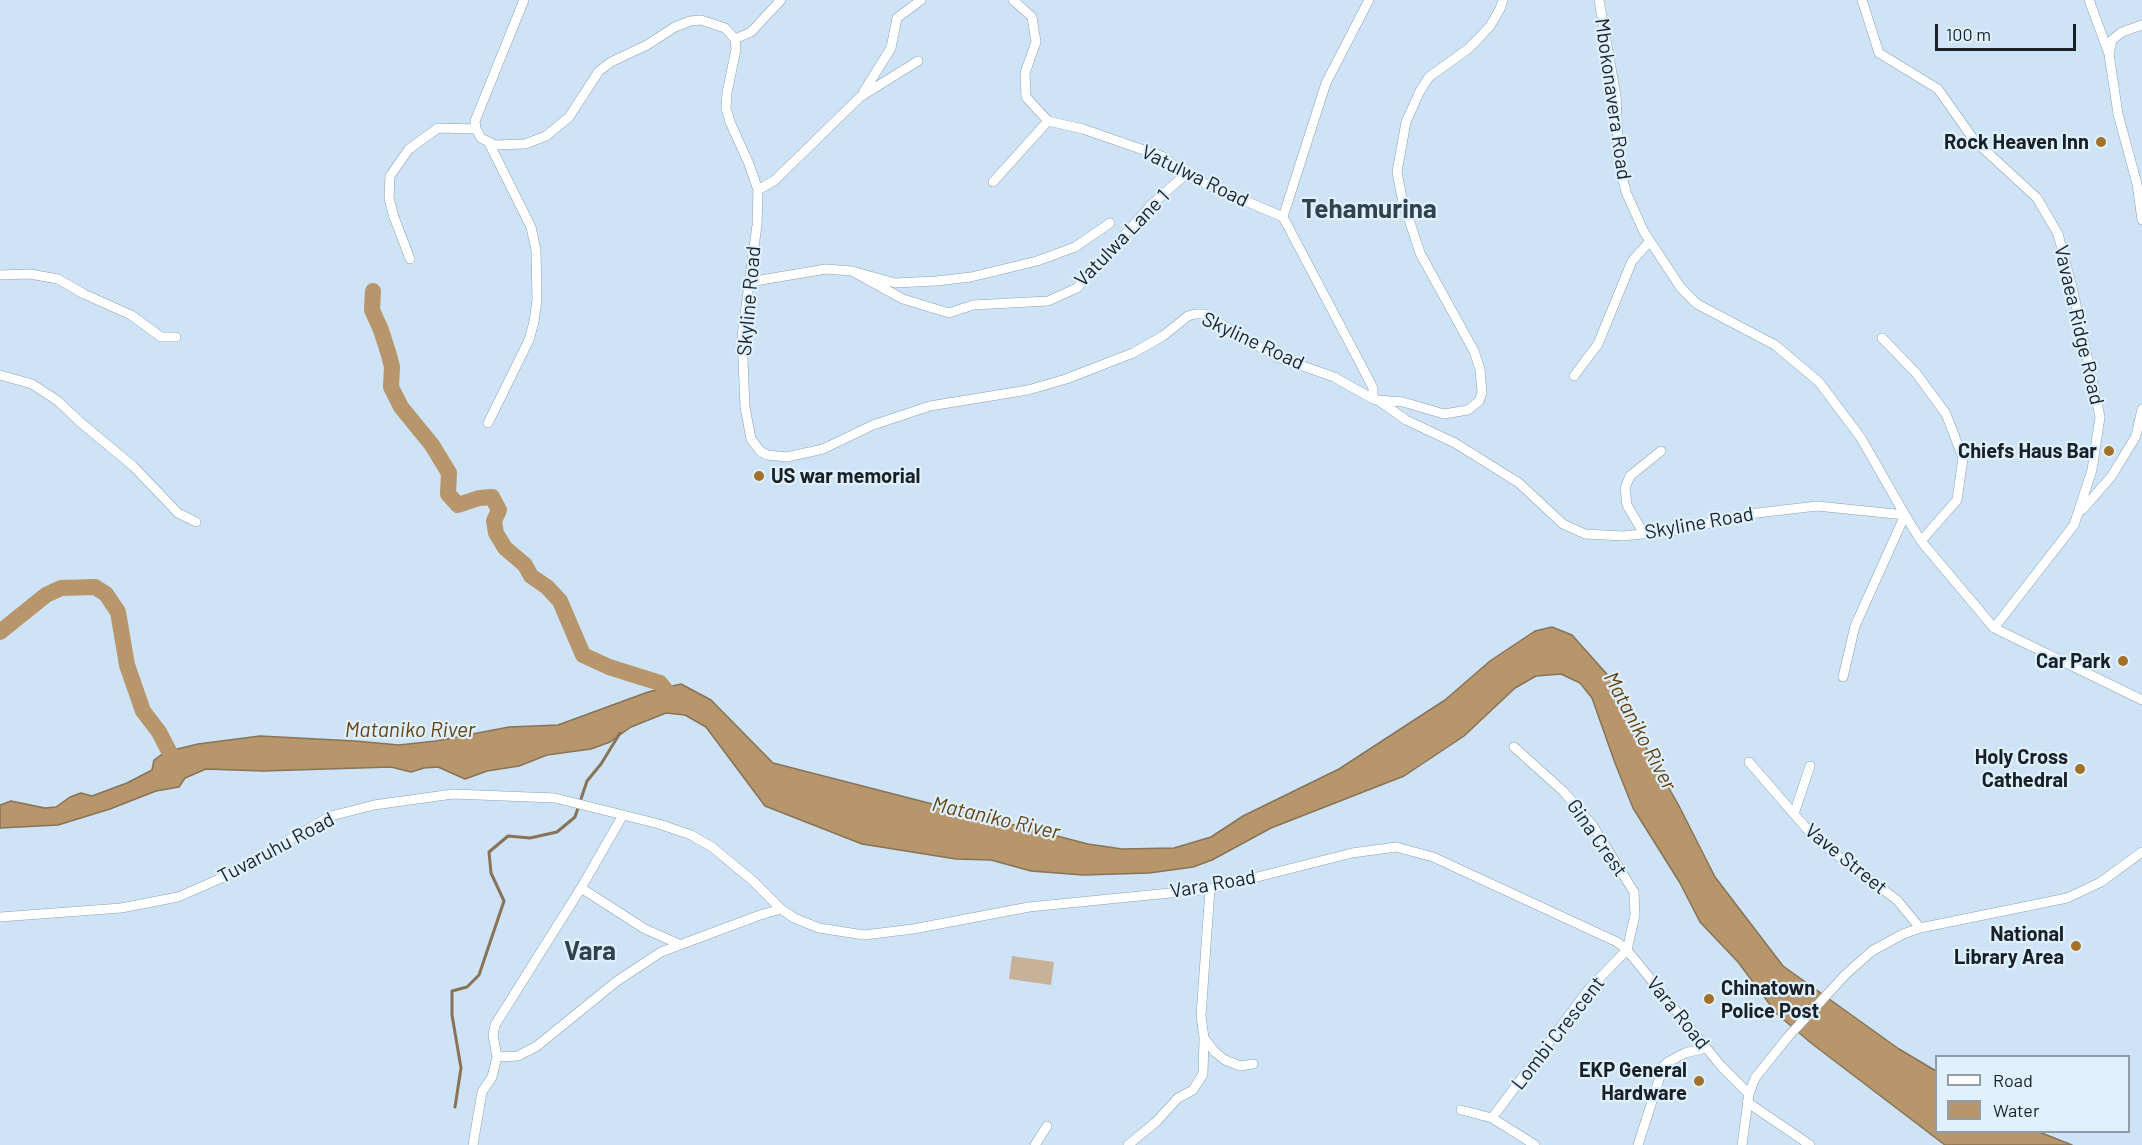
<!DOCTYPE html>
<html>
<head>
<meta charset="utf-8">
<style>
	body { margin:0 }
	#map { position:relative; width:2142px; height:1145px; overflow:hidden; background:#cee3f5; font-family:Barlow,sans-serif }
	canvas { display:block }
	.legend { position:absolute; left:1935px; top:1055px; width:195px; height:78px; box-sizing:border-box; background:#dff0ff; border:2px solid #909da9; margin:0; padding:8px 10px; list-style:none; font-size:18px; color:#192127 }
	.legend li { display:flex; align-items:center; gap:12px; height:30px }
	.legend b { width:30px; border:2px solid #909da9 }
	.scale { position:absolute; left:1935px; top:24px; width:141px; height:27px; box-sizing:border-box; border:3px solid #192127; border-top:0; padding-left:8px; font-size:18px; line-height:21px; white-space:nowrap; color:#192127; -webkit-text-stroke:4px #dff0ff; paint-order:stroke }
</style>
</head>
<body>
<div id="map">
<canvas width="2142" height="1145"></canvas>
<ul class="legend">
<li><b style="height:8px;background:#fff"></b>Road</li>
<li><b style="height:16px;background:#b7966c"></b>Water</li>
</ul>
<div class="scale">100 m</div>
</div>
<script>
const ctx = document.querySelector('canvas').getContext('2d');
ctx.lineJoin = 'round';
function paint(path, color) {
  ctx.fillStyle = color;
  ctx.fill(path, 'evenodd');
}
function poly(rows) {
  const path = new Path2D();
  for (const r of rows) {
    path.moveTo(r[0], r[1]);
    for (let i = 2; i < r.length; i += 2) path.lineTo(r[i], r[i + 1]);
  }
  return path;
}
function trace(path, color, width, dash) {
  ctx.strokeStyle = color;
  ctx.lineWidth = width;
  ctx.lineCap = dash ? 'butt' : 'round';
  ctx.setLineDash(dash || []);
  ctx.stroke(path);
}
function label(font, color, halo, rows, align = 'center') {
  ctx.font = font + ' Barlow,sans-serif';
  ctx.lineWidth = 4.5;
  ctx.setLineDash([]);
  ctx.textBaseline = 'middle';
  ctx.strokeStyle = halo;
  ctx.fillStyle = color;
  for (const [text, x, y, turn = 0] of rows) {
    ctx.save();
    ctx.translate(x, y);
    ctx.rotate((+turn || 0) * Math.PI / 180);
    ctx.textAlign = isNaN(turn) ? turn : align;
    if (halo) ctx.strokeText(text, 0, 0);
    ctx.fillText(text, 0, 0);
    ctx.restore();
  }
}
paint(poly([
	[1012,956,1054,962,1051,985,1009,979]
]), '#c7b197');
const water = poly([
	[1552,627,1572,635,1613,681,1646,747,1679,806,1715,877,1783,966,1899,1049,1936,1071,1936,1132,2039,1132,2072,1145,1945,1145,1811,1043,1777,1014,1738,962,1700,922,1680,883,1633,808,1615,763,1592,698,1580,683,1561,674,1536,676,1515,688,1464,736,1404,776,1271,828,1212,860,1193,867,1149,873,1083,875,1031,871,991,860,956,859,862,844,765,806,706,727,685,715,666,713,631,727,610,742,591,749,547,755,519,766,487,771,465,779,438,767,424,768,411,772,391,767,263,771,206,769,185,778,179,787,156,791,110,809,58,825,0,828,0,805,11,801,45,808,56,807,70,797,81,793,92,796,127,783,152,770,154,760,165,752,198,744,260,736,355,741,399,745,436,741,509,727,558,725,648,692,681,684,711,700,773,763,1088,844,1122,849,1174,848,1211,837,1243,816,1339,769,1445,700,1490,661,1535,631,1552,627]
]);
paint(water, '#b7966c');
trace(water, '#887357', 1.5);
trace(poly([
	[455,1107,461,1068,452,1015,452,991,467,987,479,975,504,901,491,873,489,852,508,836,530,838,557,832,575,817,587,781,601,764,620,733]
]), '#887357', 3);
trace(poly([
	[373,291,372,310,381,330,389,355,392,367,391,387,401,407,432,445,449,473,448,494,458,505,479,498,492,497,499,510,494,521,496,533,505,548,525,565,531,576,547,587,560,601,583,655,609,667,660,683,672,698],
	[0,632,46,595,61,588,95,587,106,594,118,612,127,665,143,711,159,732,171,755]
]), '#b7966c', 16);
const minor = poly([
	[524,0,475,121,476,129,481,138,495,145,525,144,546,136,569,117,599,71,611,62,647,45,675,27,690,21,701,20,725,28,735,39,736,49,727,93,726,108,730,122,749,164,758,190,757,225,742,336,745,407,751,439,760,451,767,455,787,457,823,449,873,425,930,406,1028,390,1066,379,1133,353,1163,336,1188,316,1195,314,1204,314,1277,357,1334,377,1373,399,1378,400,1406,420,1455,443,1519,483,1563,524,1585,534,1623,536,1680,530,1749,514,1817,506,1905,515,1921,541,1994,628,2142,700],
	[1013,0,1032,17,1036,42,1025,73,1026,97,1048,121],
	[1369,0,1326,83,1283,217,1369,380,1373,388,1373,399],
	[1599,0,1616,96,1619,163,1626,192,1644,232,1681,288,1697,304,1775,345,1819,382,1861,438,1905,515,1855,626,1843,677],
	[1862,0,1879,53,1938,89,1974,140,2037,198,2058,234,2073,291,2100,417,2092,470,2074,525,1994,628],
	[2089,0,2109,54,2118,114,2137,184,2142,220],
	[735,39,751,32,781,0],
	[2109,54,2112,40,2122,32,2142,25],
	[863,93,891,48,897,18,921,0],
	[993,182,1048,121,1083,129,1164,157,1185,175,1283,217],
	[758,190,775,180,860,97,918,61],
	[410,259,394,217,389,198,390,176,409,149,438,128,476,129],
	[852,271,903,299,949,313,973,305,1048,301,1077,288,1152,204,1185,175],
	[0,275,30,274,58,279,84,294,131,315,161,337,176,337],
	[749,282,826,269,852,271,895,283,936,281,971,277,1037,261,1075,247,1110,223],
	[1882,338,1916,373,1946,414,1963,458,1957,500,1921,541],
	[0,375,32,384,58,401,80,422,133,466,178,513,196,522],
	[1574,376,1598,344,1632,261,1650,241],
	[1378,400,1403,402,1444,414,1468,410,1479,401,1482,393,1480,369,1474,351,1420,253,1402,198,1397,172,1406,122,1420,91,1429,77,1468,49,1480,37,1490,26,1500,9,1503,0],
	[488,423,529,340,534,322,537,300,536,250,531,227,489,143],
	[2082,510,2111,477,2136,436,2142,409],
	[1644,534,1627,505,1625,488,1630,476,1661,451],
	[1749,762,1807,829,1826,847,1897,900,1920,928],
	[1794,814,1810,766],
	[581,888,645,929,679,944],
	[1210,889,1201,1016,1204,1038,1215,1052,1225,1060,1240,1066,1253,1064],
	[0,917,121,908,178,897,226,876,331,816,374,805,453,794,555,798,659,824,691,835,712,847,752,880,781,909,794,918,819,928,864,935,913,929,1029,907,1210,889,1352,853,1396,847,1433,857,1617,942,1627,950,1721,1066,1749,1094],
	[497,1057,518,1056,537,1046,617,981,661,952,760,915,781,909],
	[1747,1102,1810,1145],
	[1461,1110,1492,1118,1535,1145],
	[1492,1118,1589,989,1627,950,1635,915,1634,892,1593,826,1563,791,1514,747],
	[473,1145,482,1092,492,1077,497,1057,493,1035,495,1025,581,888,623,815],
	[1035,1145,1047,1126],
	[1128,1145,1156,1122,1178,1098,1193,1090,1203,1074,1204,1038],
	[1638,1145,1663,1067,1668,1062,1685,1053,1706,1048],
	[1742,1145,1749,1094,1755,1078,1787,1038,1846,974,1872,951,1903,934,1920,928,2067,898,2101,882,2142,852]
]);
trace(minor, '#8da1b2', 10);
trace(minor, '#fff', 9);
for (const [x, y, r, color] of [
	[2101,142,6,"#a37127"],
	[2109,451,6,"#a37127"],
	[759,476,6,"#a37127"],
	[2123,661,6,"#a37127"],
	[2080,769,6,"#a37127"],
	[2076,946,6,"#a37127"],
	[1709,999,6,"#a37127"],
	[1699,1081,6,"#a37127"]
]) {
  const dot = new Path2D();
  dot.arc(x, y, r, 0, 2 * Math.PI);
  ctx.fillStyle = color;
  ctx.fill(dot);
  trace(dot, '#dff0ff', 2);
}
label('20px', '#192127', '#dff0ff', [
	["Mbokonavera Road",1613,99,82],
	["Vatulwa Road",1195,176,26],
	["Vatulwa Lane 1",1122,238,-46],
	["Skyline Road",749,301,-85],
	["Vavaea Ridge Road",2079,325,77],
	["Skyline Road",1253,341,25],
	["Skyline Road",1699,523,-10],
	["Gina Crest",1597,838,55],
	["Tuvaruhu Road",276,848,-28],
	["Vave Street",1846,859,39],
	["Vara Road",1213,884,-10],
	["Vara Road",1678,1013,51],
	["Lombi Crescent",1558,1033,-52]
]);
label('bold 20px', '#192127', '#dff0ff', [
	["Rock Heaven Inn",2089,142],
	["Chiefs Haus Bar",2097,451],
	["US war memorial",771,476,"left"],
	["Car Park",2111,661],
	["Holy Cross",2068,757],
	["Cathedral",2068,780],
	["National",2064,934],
	["Library Area",2064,957],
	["Chinatown",1721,988,"left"],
	["Police Post",1721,1011,"left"],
	["EKP General",1687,1070],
	["Hardware",1687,1093]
], 'right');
label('italic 21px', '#64420e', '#dff0ff', [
	["Mataniko River",410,730],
	["Mataniko River",1640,731,62],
	["Mataniko River",996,818,13]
]);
label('bold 26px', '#304250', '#dff0ff', [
	["Tehamurina",1369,209],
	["Vara",590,951]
]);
</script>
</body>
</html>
